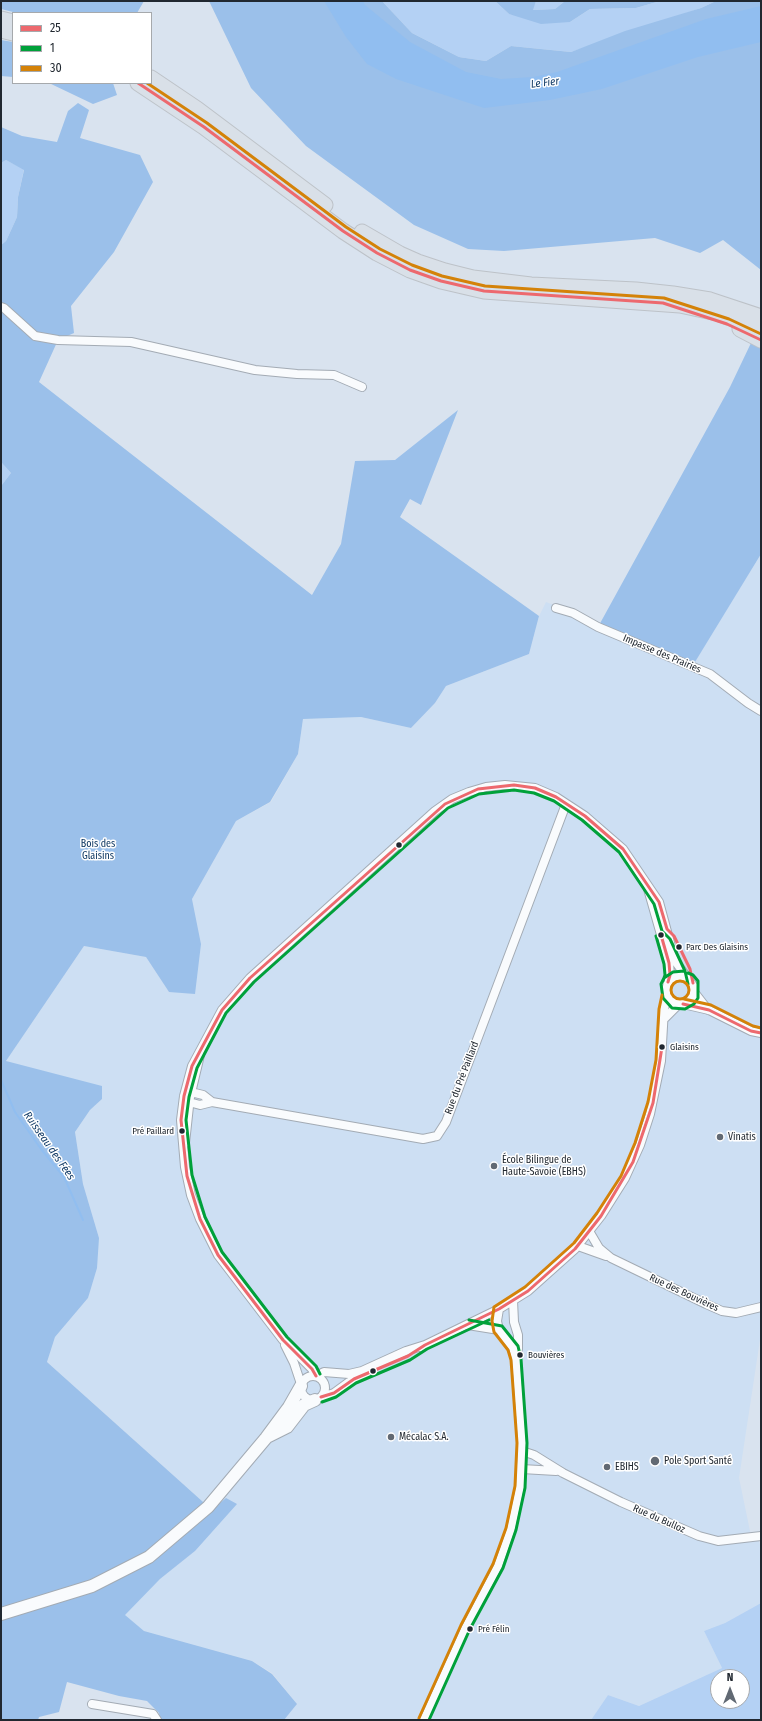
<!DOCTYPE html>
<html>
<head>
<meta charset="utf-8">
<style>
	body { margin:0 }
	#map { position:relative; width:762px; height:1721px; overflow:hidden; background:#d9e3ef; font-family:"Fira Sans Condensed",sans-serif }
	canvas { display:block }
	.frame { position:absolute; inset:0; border:2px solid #212830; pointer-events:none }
	.legend { position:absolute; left:12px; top:12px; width:140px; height:72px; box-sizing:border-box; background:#fff; border:1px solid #a6a9ac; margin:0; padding:5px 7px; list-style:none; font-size:12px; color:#212830 }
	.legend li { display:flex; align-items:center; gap:8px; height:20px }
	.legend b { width:20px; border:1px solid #a6a9ac }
	.north { position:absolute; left:710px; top:1669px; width:40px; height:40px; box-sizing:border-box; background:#fff; border:1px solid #a6a9ac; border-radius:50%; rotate:0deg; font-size:11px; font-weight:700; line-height:16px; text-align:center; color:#212830 }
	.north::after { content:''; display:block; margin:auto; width:14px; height:18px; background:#616973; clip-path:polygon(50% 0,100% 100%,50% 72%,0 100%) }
</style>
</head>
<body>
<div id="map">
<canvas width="762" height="1721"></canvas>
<div class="frame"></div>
<ul class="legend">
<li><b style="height:5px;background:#ed696e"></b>25</li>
<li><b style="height:5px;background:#00a13a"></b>1</li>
<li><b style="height:5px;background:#d48208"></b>30</li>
</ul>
<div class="north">N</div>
</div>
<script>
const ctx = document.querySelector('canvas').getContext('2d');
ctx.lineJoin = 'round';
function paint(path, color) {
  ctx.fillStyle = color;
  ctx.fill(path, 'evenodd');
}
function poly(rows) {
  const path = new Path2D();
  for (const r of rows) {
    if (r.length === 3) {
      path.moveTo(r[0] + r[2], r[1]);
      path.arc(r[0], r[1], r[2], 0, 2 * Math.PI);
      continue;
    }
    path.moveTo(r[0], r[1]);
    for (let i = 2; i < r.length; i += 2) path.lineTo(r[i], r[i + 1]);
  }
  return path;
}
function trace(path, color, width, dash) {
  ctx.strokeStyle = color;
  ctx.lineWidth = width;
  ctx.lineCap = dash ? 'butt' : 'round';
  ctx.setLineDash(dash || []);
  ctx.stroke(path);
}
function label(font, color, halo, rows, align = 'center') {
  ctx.font = font + ' "Fira Sans Condensed",sans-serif';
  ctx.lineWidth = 3;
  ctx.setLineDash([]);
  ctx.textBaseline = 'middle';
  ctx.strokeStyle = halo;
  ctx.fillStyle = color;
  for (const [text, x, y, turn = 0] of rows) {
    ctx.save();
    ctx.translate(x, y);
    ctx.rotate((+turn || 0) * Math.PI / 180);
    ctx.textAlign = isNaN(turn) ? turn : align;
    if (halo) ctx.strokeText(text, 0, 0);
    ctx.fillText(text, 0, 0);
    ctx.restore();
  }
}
paint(poly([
	[761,554,761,1333,739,1478,751,1536,759,1541,761,1548,761,1603,725,1623,704,1631,722,1668,639,1706,608,1695,591,1720,284,1720,297,1704,272,1673,252,1661,144,1631,124,1615,160,1579,195,1551,212,1510,47,1362,55,1337,88,1298,99,1238,83,1184,75,1132,90,1110,102,1099,6,1061,84,946,146,957,169,992,201,944,192,899,236,821,271,802,298,754,303,719,361,717,411,728,435,703,446,686,529,654,539,616,546,602,695,661]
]), '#cddff3');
paint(poly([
	[382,1,495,1,509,14,570,22,590,9,636,8,660,1,716,1,701,8,571,52,511,46,486,61,459,57,412,33],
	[536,1,565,1,555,9,532,10],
	[6,160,24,169,18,197,17,217,6,241,1,245,1,163],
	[1,462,11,473,1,486],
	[761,1603,761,1720,591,1720,608,1695,639,1706,722,1668,704,1631,725,1623],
	[718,1677,742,1677,742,1701,718,1701]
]), '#b4d1f4');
paint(poly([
	[1,1,144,1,137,13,17,13,1,9],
	[209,1,382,1,412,33,459,57,486,61,511,46,571,52,625,31,701,8,716,1,761,1,761,270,723,240,700,253,655,238,504,251,468,249,414,225,306,146,251,88],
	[495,1,536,1,533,10,555,9,565,1,660,1,636,8,590,9,570,22,541,24,509,14],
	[1,40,13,42,13,77,1,76],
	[49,83,113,83,117,95,93,104],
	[78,103,89,110,80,138,140,155,153,182,114,252,71,306,74,333,58,340,39,382,312,595,341,544,355,461,395,460,458,410,421,505,410,499,400,517,539,616,529,654,446,686,435,703,411,728,361,717,303,719,298,754,270,802,236,821,192,899,201,944,195,994,169,992,146,957,84,946,6,1061,102,1086,102,1099,90,1110,75,1132,83,1184,99,1238,97,1268,88,1298,55,1337,47,1362,212,1510,226,1498,237,1504,195,1551,160,1579,125,1615,144,1631,252,1661,272,1674,297,1704,284,1720,160,1720,159,1713,147,1701,119,1696,67,1682,59,1712,39,1717,38,1720,1,1720,1,486,11,473,1,462,1,245,6,241,17,217,18,197,24,170,6,160,1,163,1,127,22,136,57,142,68,111],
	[761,322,761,554,695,662,598,627,730,387]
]), '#9bc0ea');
paint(poly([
	[324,1,363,1,365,5,410,42,466,72,501,79,533,77,557,72,706,19,761,6,761,42,698,57,602,89,550,100,484,108,396,79,367,64,346,37]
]), '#91bef0');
trace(poly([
	[1,1080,15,1112,41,1149,64,1177,83,1220]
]), '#91bef0', 2);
const street = poly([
	[1,307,4,308,35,336,58,340,131,342,255,370,297,374,334,375,362,387],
	[556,608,573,613,598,627,710,674,748,703,761,711],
	[648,889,669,963,670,975,668,982],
	[694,992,708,1010],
	[683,1004,709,1010,751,1031,761,1033],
	[664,1019,679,1004],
	[212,1102,203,1095,191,1092,184,1096,189,1102,200,1105,212,1102,423,1139,437,1136,446,1122,566,804],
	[185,1143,190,1097,200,1055],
	[589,1231,599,1248,611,1258,706,1304,722,1311,736,1313,761,1307],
	[578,1246,606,1256],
	[513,1300,514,1322,518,1335,518,1349,516,1358],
	[468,1325,499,1330],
	[285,1345,294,1363,301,1384],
	[425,1345,406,1351,362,1371,349,1374,324,1372,316,1376,312,1369,283,1340,218,1255,200,1219,191,1195,185,1167,181,1120,184,1096,192,1066,222,1010,250,978,435,811,452,799,469,792,486,787,505,785,535,788,556,797,585,816,623,849,659,902,675,961,694,987,693,996,687,1002,681,1004,674,1003,667,996,666,991,668,982,676,976,685,977],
	[421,1347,499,1309,528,1291,575,1249,601,1216,625,1178,640,1145,650,1114,661,1061,664,1009,667,996],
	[313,1388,12],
	[321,1397,334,1393,349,1382,366,1374],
	[522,1451,534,1455,563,1473,621,1502,699,1536,718,1541,761,1536],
	[522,1469,556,1471],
	[92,1704,153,1714,157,1720],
	[424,1720,466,1627,498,1566,511,1529,520,1487,522,1443,516,1359,513,1348,499,1330,497,1321,499,1309]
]);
const secondary = poly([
	[267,1437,287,1427,304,1405,315,1400],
	[1,1614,92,1586,149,1557,208,1507,266,1438,289,1407,301,1386]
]);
const highway = poly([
	[1,19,13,22],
	[1,30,13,33],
	[151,78,197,109,325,205],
	[138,83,204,127,343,231,377,253,410,270,441,281,484,291,680,305,717,313,761,329],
	[362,232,400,254,418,262,445,271,473,278,531,285,636,290,673,294,710,300,761,317],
	[740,329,761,340]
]);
trace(street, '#a3abb4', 10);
trace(secondary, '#a3abb4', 14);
trace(highway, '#bdc2c8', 17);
trace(street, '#f9fbfd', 8);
trace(secondary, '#f9fbfd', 12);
trace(highway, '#d9e0e8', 15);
trace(poly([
	[138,83,204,127,343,231,377,253,410,270,441,281,484,291,663,303,727,324,761,340],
	[661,935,669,963,670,975,668,982],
	[683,1004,709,1010,751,1031,761,1033],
	[316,1376,312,1369,283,1340,218,1255,200,1219,187,1176,181,1120,184,1096,192,1066,222,1010,250,978,445,804,478,789,514,785,535,788,556,797,585,816,623,849,659,902,667,929,674,936,690,969,693,983],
	[321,1397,334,1393,354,1379,408,1356,425,1345,499,1309,528,1291,575,1249,601,1216,633,1162,653,1103,662,1047]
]), '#ed696e', 3);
trace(poly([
	[656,936,664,964,665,975,663,981],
	[684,971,673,972,664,978,661,984,663,998,672,1008,685,1009,694,1004,698,998,698,981,693,975,688,973],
	[320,1374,316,1366,287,1337,222,1252,205,1217,192,1175,186,1120,189,1097,197,1068,226,1013,254,982,448,808,479,794,514,790,534,793,554,801,582,820,619,852,654,904,662,931,670,939,685,971,688,984],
	[322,1402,336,1397,356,1383,410,1360,427,1349,489,1320],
	[429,1720,470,1629,503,1568,516,1530,525,1488,527,1443,521,1359,518,1346,502,1326,469,1320]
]), '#00a13a', 3);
trace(poly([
	[147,83,207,123,346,227,380,249,412,265,442,276,485,286,664,298,729,319,761,334],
	[680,990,9],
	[684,999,711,1005,753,1026,761,1028],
	[419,1718,461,1625,493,1564,506,1528,515,1486,517,1443,511,1360,508,1350,494,1332,492,1321,494,1307,525,1287,574,1243,597,1213,621,1176,635,1143,648,1102,656,1060,659,1009,662,995]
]), '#d48208', 3);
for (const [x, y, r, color] of [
	[399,845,3.5,"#212830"],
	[661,935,3.5,"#212830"],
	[679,947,3.5,"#212830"],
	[662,1047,3.5,"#212830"],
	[182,1131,3.5,"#212830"],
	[720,1137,4,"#616973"],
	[494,1166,4,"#616973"],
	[520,1355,3.5,"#212830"],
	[373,1371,3.5,"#212830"],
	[391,1437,4,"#616973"],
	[655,1461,5,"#616973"],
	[607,1467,4,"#616973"],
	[470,1629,3.5,"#212830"]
]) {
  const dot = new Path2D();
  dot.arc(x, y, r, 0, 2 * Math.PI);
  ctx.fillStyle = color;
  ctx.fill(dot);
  trace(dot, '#fff', 1.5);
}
label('9px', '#212830', '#fff', [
	["Parc Des Glaisins",686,947],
	["Glaisins",670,1047],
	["Pré Paillard",174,1131,"right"],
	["Bouvières",528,1355],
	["Pré Félin",478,1629]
], 'left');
label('10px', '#212830', '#fff', [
	["Impasse des Prairies",662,654,23],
	["Rue du Pré Paillard",462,1078,-69],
	["Rue des Bouvières",684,1293,25],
	["Rue du Bulloz",659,1519,24]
]);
label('10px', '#0b3560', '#fff', [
	["Bois des",98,844],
	["Glaisins",98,856]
]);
label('10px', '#212830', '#fff', [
	["Vinatis",728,1137],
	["École Bilingue de",502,1160],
	["Haute-Savoie (EBHS)",502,1172],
	["Mécalac S.A.",399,1437],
	["Pole Sport Santé",664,1461],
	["EBIHS",615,1467]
], 'left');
label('italic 11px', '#133c67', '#fff', [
	["Le Fier",545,83,-7],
	["Ruisseau des Fées",49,1146,55]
]);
</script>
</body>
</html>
